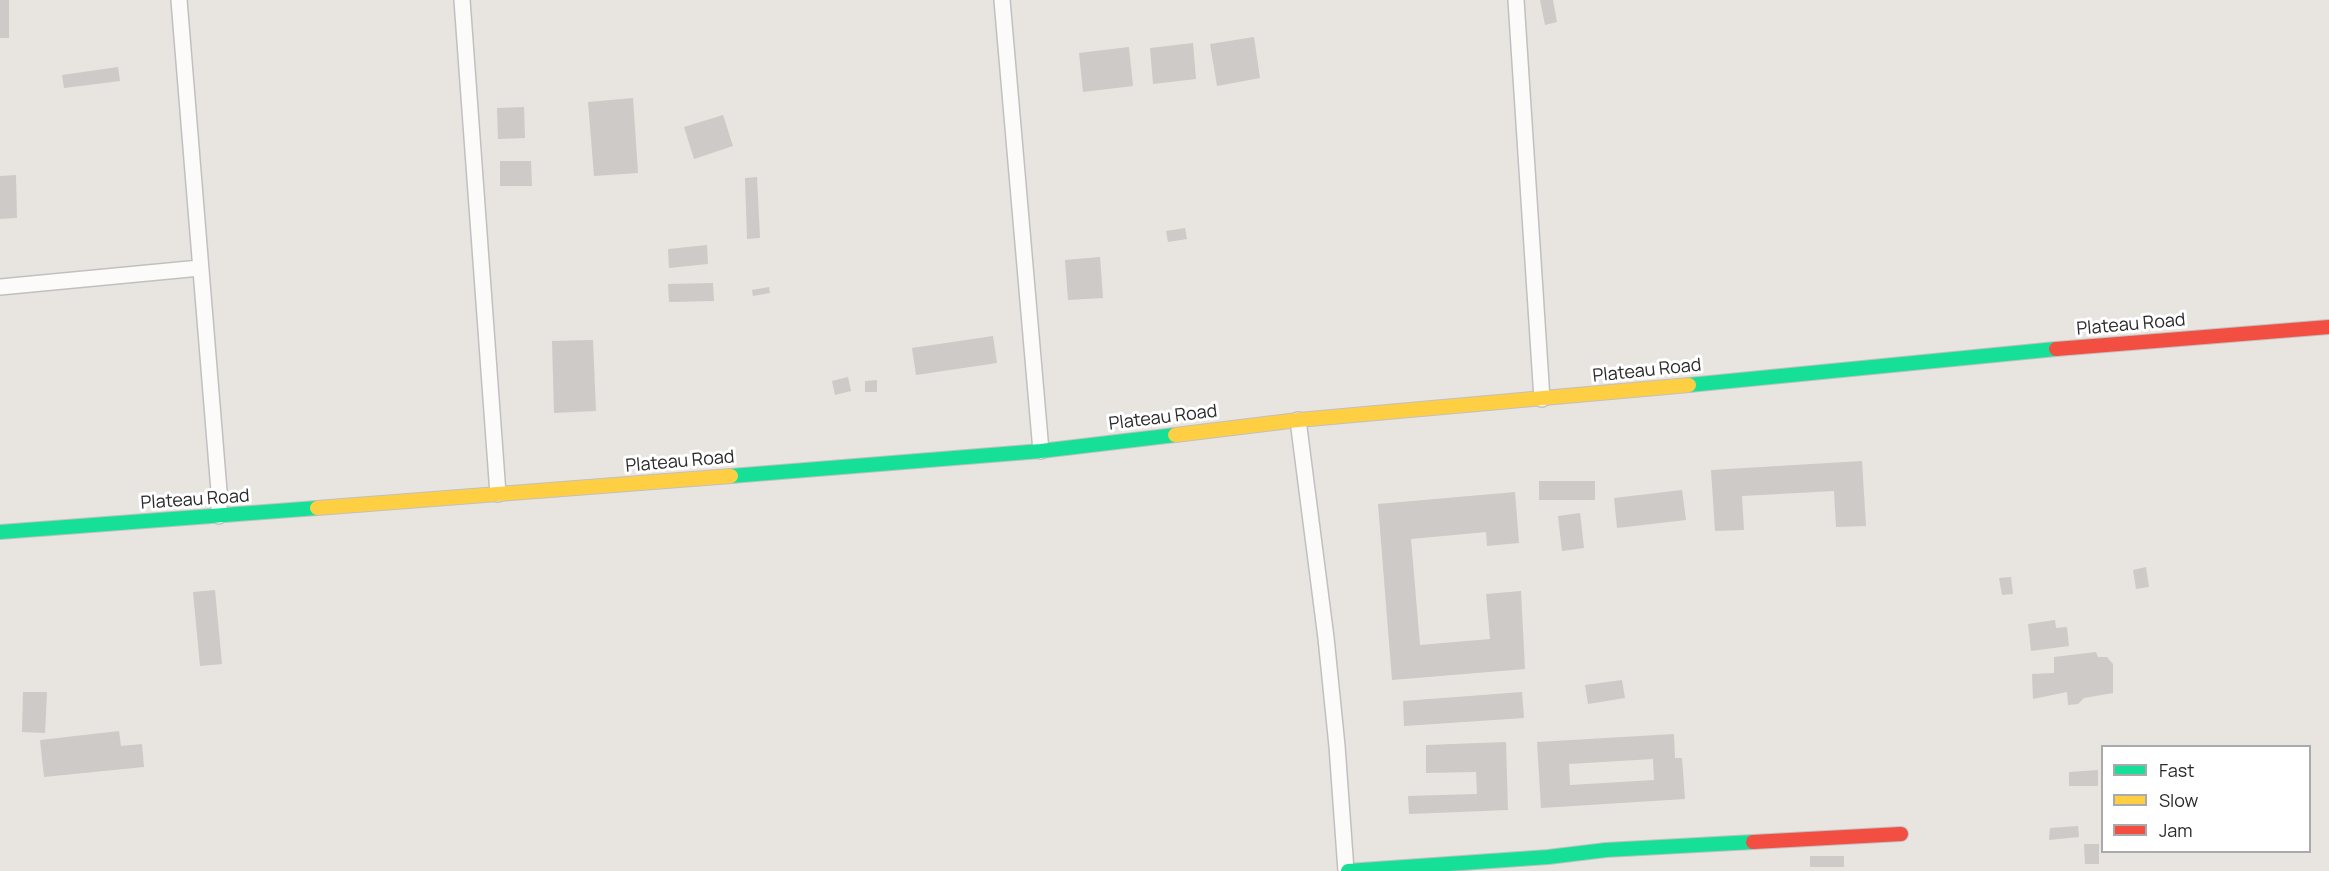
<!DOCTYPE html>
<html>
<head>
<meta charset="utf-8">
<style>
	body { margin:0 }
	#map { position:relative; width:2329px; height:871px; overflow:hidden; background:#e8e4e0; font-family:Manrope,sans-serif }
	canvas { display:block }
	.legend { position:absolute; left:2101px; top:745px; width:210px; height:108px; box-sizing:border-box; background:#fff; border:2px solid #aaa; margin:0; padding:8px 10px; list-style:none; font-size:18px; color:#2a2a2a }
	.legend li { display:flex; align-items:center; gap:12px; height:30px }
	.legend b { width:30px; border:2px solid #aaa }
</style>
</head>
<body>
<div id="map">
<canvas width="2329" height="871"></canvas>
<ul class="legend">
<li><b style="height:8px;background:#16e098"></b>Fast</li>
<li><b style="height:8px;background:#ffcf43"></b>Slow</li>
<li><b style="height:8px;background:#f24e42"></b>Jam</li>
</ul>
</div>
<script>
const ctx = document.querySelector('canvas').getContext('2d');
ctx.lineJoin = 'round';
function paint(path, color) {
  ctx.fillStyle = color;
  ctx.fill(path, 'evenodd');
}
function poly(rows) {
  const path = new Path2D();
  for (const r of rows) {
    path.moveTo(r[0], r[1]);
    for (let i = 2; i < r.length; i += 2) path.lineTo(r[i], r[i + 1]);
  }
  return path;
}
function trace(path, color, width, dash) {
  ctx.strokeStyle = color;
  ctx.lineWidth = width;
  ctx.lineCap = dash ? 'butt' : 'round';
  ctx.setLineDash(dash || []);
  ctx.stroke(path);
}
function label(font, color, halo, rows, align = 'center') {
  ctx.font = font + ' Manrope,sans-serif';
  ctx.lineWidth = 6;
  ctx.setLineDash([]);
  ctx.textBaseline = 'middle';
  ctx.strokeStyle = halo;
  ctx.fillStyle = color;
  for (const [text, x, y, turn = 0] of rows) {
    ctx.save();
    ctx.translate(x, y);
    ctx.rotate((+turn || 0) * Math.PI / 180);
    ctx.textAlign = isNaN(turn) ? turn : align;
    if (halo) ctx.strokeText(text, 0, 0);
    ctx.fillText(text, 0, 0);
    ctx.restore();
  }
}
paint(poly([
	[0,0,9,0,9,38,0,38],
	[1540,0,1553,0,1557,22,1545,25],
	[1254,37,1260,78,1217,86,1210,44],
	[1193,43,1196,79,1153,84,1150,48],
	[1129,47,1133,86,1083,92,1079,53],
	[118,67,120,81,64,88,62,75],
	[633,98,638,173,594,176,588,102],
	[524,107,525,138,498,139,497,108],
	[723,115,733,146,694,159,684,127],
	[500,161,531,161,532,186,500,186],
	[16,175,17,218,0,219,0,176],
	[757,177,760,238,747,239,745,178],
	[1185,228,1187,239,1168,242,1166,231],
	[707,245,708,264,669,268,668,249],
	[1100,257,1103,298,1068,300,1065,260],
	[713,283,714,301,669,302,668,284],
	[769,287,770,293,753,296,752,290],
	[993,336,997,363,916,375,912,348],
	[593,340,596,411,554,413,552,341],
	[848,377,851,391,835,395,832,381],
	[877,380,877,392,865,392,865,381],
	[1862,461,1866,526,1836,527,1834,491,1742,496,1744,530,1715,531,1711,470],
	[1539,481,1595,481,1595,500,1539,500],
	[1682,490,1686,520,1617,528,1614,498],
	[1515,492,1519,543,1487,546,1486,532,1411,539,1420,645,1490,639,1486,594,1521,591,1525,669,1392,680,1378,504],
	[1580,513,1584,548,1562,551,1558,516],
	[2146,567,2149,587,2136,589,2133,570],
	[2011,577,2013,594,2002,595,1999,578],
	[215,590,222,664,200,666,193,592],
	[2055,620,2056,628,2067,627,2069,646,2031,651,2028,624],
	[2096,652,2098,657,2107,657,2113,664,2113,693,2084,698,2078,704,2068,705,2067,692,2033,699,2032,674,2054,673,2054,657],
	[1622,680,1625,698,1588,704,1585,685],
	[23,692,47,692,45,733,22,732],
	[1522,692,1524,718,1404,726,1403,701],
	[119,731,121,746,142,744,144,767,44,777,40,740],
	[1674,734,1675,758,1682,758,1685,799,1541,808,1537,742],
	[1653,759,1654,780,1570,785,1569,764],
	[1506,742,1508,810,1409,814,1408,796,1477,794,1476,772,1426,773,1426,745],
	[2098,770,2098,786,2069,786,2069,772],
	[2078,826,2079,837,2049,840,2050,828],
	[2084,844,2099,844,2099,864,2085,864],
	[1810,856,1844,856,1844,867,1810,867]
]), '#cdcac7');
const street = poly([
	[179,0,219,491,219,516],
	[462,0,498,494],
	[1002,0,1041,451],
	[1516,0,1542,399],
	[0,287,200,268],
	[1298,420,1326,638,1337,746,1346,871]
]);
const fast = poly([
	[1689,385,2056,349],
	[731,476,1041,451,1175,435],
	[0,532,317,508],
	[1348,871,1548,857,1606,850,1753,842]
]);
const slow = poly([
	[1175,435,1298,420,1689,385],
	[317,508,731,476]
]);
const jam = poly([
	[2056,349,2329,327],
	[1753,842,1901,834]
]);
trace(street, '#c1c0c0', 18);
trace(fast, '#c1c0c0', 16);
trace(slow, '#c1c0c0', 16);
trace(jam, '#c1c0c0', 16);
trace(street, '#fcfbfa', 15);
trace(fast, '#16e098', 14);
trace(slow, '#ffcf43', 14);
trace(jam, '#f24e42', 14);
label('18px', '#2a2a2a', '#fff', [
	["Plateau Road",2131,325,-5],
	["Plateau Road",1647,371,-6],
	["Plateau Road",1163,418,-7],
	["Plateau Road",680,462,-5],
	["Plateau Road",195,500,-4]
]);
</script>
</body>
</html>
